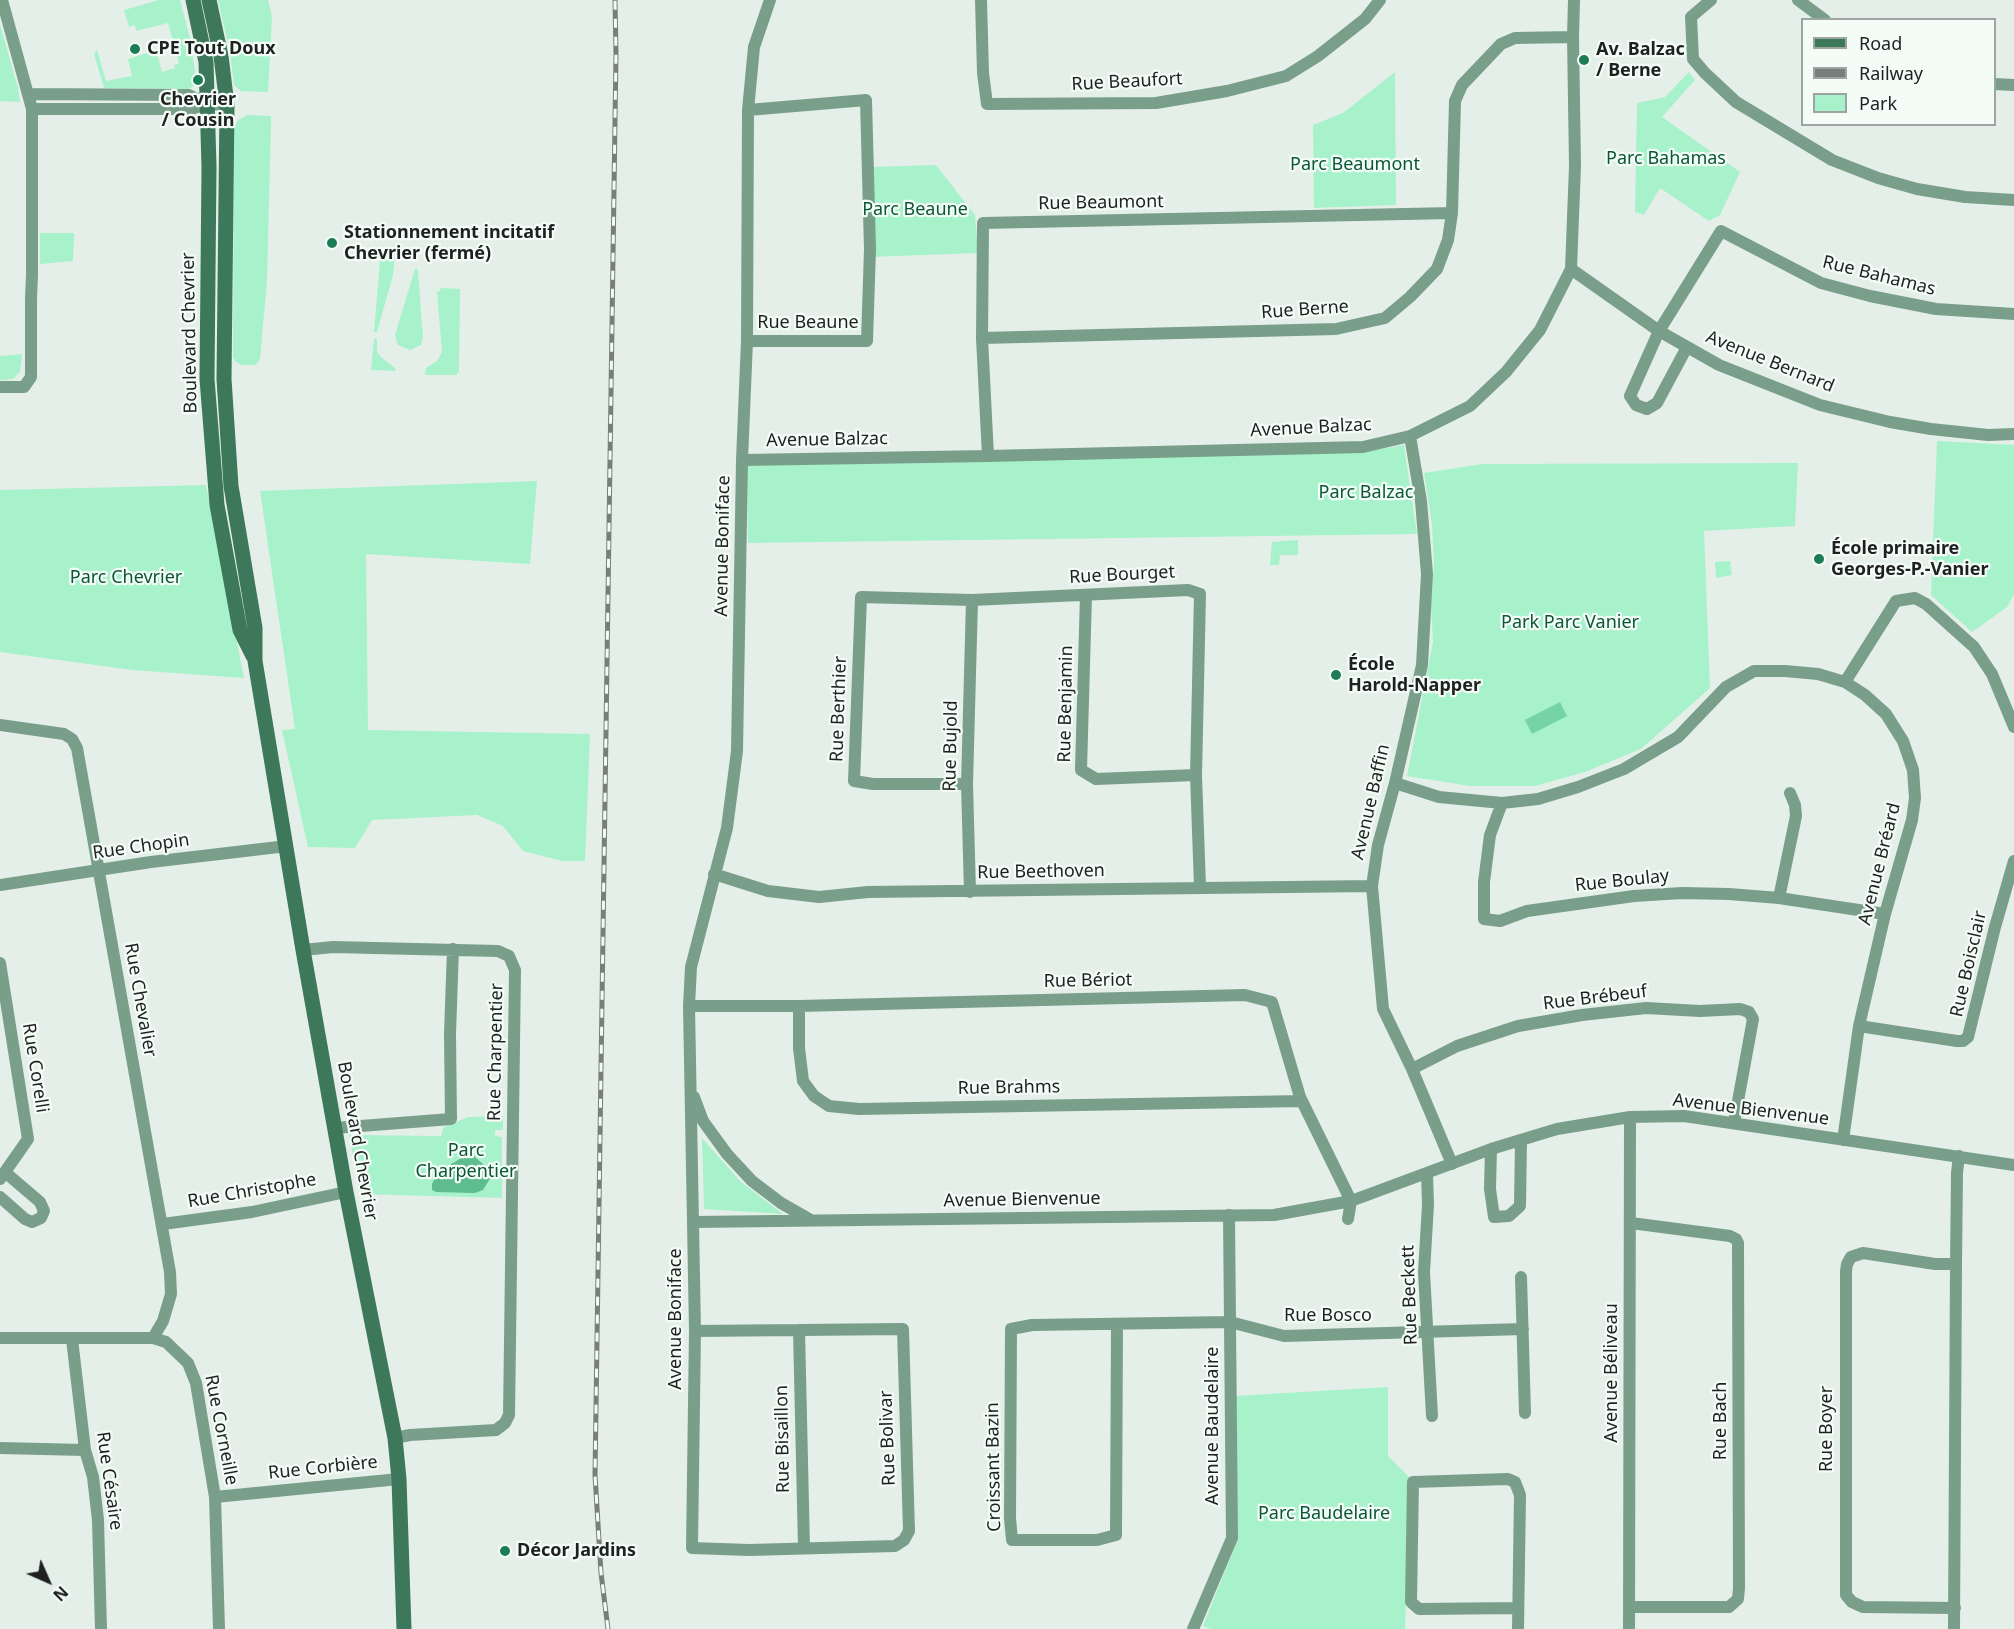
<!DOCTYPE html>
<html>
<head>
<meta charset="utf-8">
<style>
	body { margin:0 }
	#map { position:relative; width:2014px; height:1629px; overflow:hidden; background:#e5efe9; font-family:"Noto Sans",sans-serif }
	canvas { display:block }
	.legend { position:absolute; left:1801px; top:18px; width:195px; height:108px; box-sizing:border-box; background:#f3fcf7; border:2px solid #9ea4a1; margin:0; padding:8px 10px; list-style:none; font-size:18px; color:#1e2120 }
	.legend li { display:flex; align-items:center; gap:12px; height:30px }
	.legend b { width:30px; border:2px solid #9ea4a1 }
	.north { position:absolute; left:18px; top:1551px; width:60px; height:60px; -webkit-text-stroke:4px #f3fcf7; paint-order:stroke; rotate:135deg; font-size:16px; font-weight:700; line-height:24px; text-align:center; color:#1e2120 }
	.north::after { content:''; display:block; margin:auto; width:21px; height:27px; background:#1e2120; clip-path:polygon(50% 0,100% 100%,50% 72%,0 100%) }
</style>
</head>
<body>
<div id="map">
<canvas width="2014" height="1629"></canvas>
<ul class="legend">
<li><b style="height:8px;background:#3e785b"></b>Road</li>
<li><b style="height:8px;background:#787f7b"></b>Railway</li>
<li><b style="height:16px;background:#a7f2cb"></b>Park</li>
</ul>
<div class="north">N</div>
</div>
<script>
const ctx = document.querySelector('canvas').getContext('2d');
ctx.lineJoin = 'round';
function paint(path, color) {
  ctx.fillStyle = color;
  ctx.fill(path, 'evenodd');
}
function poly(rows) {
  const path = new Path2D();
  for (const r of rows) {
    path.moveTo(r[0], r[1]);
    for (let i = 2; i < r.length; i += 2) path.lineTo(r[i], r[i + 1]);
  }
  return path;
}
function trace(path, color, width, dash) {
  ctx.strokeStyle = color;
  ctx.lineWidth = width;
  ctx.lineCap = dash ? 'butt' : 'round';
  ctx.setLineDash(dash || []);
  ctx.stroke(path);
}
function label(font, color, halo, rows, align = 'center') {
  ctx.font = font + ' "Noto Sans",sans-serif';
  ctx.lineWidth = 4.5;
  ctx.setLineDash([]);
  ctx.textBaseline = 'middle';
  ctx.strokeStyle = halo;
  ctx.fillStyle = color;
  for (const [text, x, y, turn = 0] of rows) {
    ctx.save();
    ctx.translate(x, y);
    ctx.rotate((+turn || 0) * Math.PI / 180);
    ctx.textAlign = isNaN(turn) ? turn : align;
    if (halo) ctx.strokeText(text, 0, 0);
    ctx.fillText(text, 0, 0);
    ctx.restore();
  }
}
paint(poly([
	[159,0,180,0,191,42,196,80,194,86,188,89,104,88,94,54,96,51,97,50,106,81,132,76,128,59,154,51,155,54,157,54,162,72,175,68,174,65,179,64,168,23,136,31,135,25,129,27,124,10],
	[218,0,268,0,272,17,268,92,241,91,234,85,230,52],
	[0,25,18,88,20,102,0,101],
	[1395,72,1396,205,1314,208,1313,125,1343,113],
	[1689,72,1695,80,1662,117,1740,172,1720,215,1709,221,1660,188,1644,215,1635,212,1637,103,1665,97],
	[247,115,271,116,271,123,267,281,260,359,256,365,242,365,236,362,233,357,234,127,236,122],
	[936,165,975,215,978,253,870,257,870,167],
	[40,233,74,233,73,261,40,264],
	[384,254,395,254,393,275,377,332,374,332,380,260],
	[415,269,417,269,418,271,423,338,421,345,410,350,398,345,395,335],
	[440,288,460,289,459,372,456,375,425,375,426,368,437,361,442,352,437,292,440,291],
	[374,339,377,339,377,351,380,356,396,369,395,371,371,370],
	[22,354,20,372,13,379,0,380,0,356],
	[1937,441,2014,445,2014,595,2007,607,1972,632,1931,595],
	[1404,445,1417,534,748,543,747,465,1368,451],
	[1798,463,1795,526,1704,531,1710,688,1641,749,1585,772,1535,786,1470,786,1407,776,1433,642,1431,605,1434,563,1432,525,1424,473,1482,464],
	[537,481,530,564,366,554,368,730,590,734,585,861,562,861,523,851,503,826,477,815,372,820,355,848,308,847,282,730,295,729,260,491],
	[206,485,244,678,132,670,0,652,0,490],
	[1298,540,1298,555,1280,555,1279,565,1270,565,1272,542],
	[1730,561,1732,575,1716,578,1715,562],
	[503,1116,503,1130,495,1130,495,1136,502,1137,502,1198,360,1194,349,1135,441,1136,443,1128,468,1117],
	[702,1138,741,1182,783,1214,704,1209],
	[1388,1387,1388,1456,1410,1478,1405,1629,1211,1629,1203,1626,1238,1539,1234,1396]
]), '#a7f2cb');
paint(poly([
	[474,1156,485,1166,491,1177,483,1190,475,1193,436,1192,432,1190,432,1184,438,1172,463,1157]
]), '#5ebc8f');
paint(poly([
	[1560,702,1567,716,1532,734,1525,720]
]), '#76d3a5');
trace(poly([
	[981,0,983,73,987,104,1156,103,1227,91,1286,76,1318,56,1365,19,1380,0],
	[1711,0,1691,17,1693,59,1705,73,1736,102,1832,160,1878,178,1917,189,1965,197,2014,200],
	[1798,0,1825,20],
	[1994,84,2014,85],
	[29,94,189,95,207,104],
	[32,109,191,109,207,104,227,105],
	[1571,269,1659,331,1719,365,1820,405,1890,422,1931,429,1988,435,2014,434],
	[982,338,1336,329,1385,318,1410,297,1437,269,1448,240,1452,213,1455,101,1462,85,1501,44,1515,38,1573,37],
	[747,341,867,341,870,249,866,100,748,110],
	[1687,347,1657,403,1647,409,1636,405,1630,396,1659,331,1721,231,1821,283,1870,296,1936,309,2014,314],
	[0,387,24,387,31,377,31,298,32,275,32,109,2,0],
	[1410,436,1421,501,1427,574,1422,665,1395,783,1378,845,1372,886,1383,1009,1412,1069,1452,1164],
	[988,456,982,338,983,223,1452,213],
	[742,460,988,456,1363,447,1410,436,1470,406,1506,372,1540,330,1571,269,1575,166,1573,37,1574,0],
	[1086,595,1081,770,1096,779,1196,775],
	[1845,682,1896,601,1915,598,1926,604,1974,647,1992,674,2014,727],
	[0,725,64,734,72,739,77,748,170,1272,171,1294,163,1321,153,1338],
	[1395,783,1439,797,1502,803,1538,799,1578,787,1624,769,1678,737,1726,687,1754,671,1785,671,1818,674,1845,682,1865,695,1886,714,1903,741,1913,770,1915,798,1912,820,1885,914,1859,1026,1843,1140],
	[967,784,873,784,854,781,861,597,972,600,1188,590,1200,594,1196,775,1200,887],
	[1502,803,1490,835,1484,882,1484,919,1500,921,1527,911,1634,896,1682,893,1729,894,1779,898,1885,914],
	[714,874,768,891,819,897,868,892,1372,886],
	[0,885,151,862,287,846],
	[970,892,967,784,972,600],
	[1779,898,1796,816,1795,805,1790,793],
	[303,950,333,947,498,951,509,956,515,970,509,1415,505,1423,496,1430,410,1435,395,1438],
	[0,963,28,1139,0,1179],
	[689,1006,799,1006,1245,995,1272,1002,1300,1097,1351,1201,1348,1219],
	[799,1006,799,1048,803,1081,814,1096,829,1106,859,1109,1302,1101],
	[1859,1026,1957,1041,1963,1041,1968,1037,1995,927,2014,861],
	[1412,1069,1457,1046,1518,1026,1582,1015,1646,1008,1700,1011,1740,1009,1749,1012,1753,1019,1734,1123],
	[694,1097,703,1121,727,1154,752,1181,781,1203,809,1219],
	[335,1128,451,1119,450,1034,453,949],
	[1491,1149,1490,1189,1494,1217,1509,1216,1520,1206,1521,1140],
	[1427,1173,1428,1205,1424,1272,1432,1416],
	[0,1197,25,1219,32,1222,41,1218,44,1211,40,1202,6,1173],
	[693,1222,1274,1215,1351,1201,1491,1149,1557,1129,1630,1117,1684,1116,2014,1165],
	[163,1224,252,1212,346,1192],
	[1521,1277,1525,1413],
	[1117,1324,1116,1535,1097,1540,1012,1540,1010,1518,1011,1329,1032,1325,1230,1322,1284,1336,1523,1329],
	[799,1330,804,1548],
	[695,1331,903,1329,909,1531,904,1540,895,1546,749,1550,692,1548,695,1331,689,1006,691,967,727,828,737,751,742,460,747,341,748,110,754,47,770,0],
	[0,1338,153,1338,166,1342,188,1363,196,1383,215,1497,219,1629],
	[72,1339,85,1450,93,1477,98,1520,101,1629],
	[0,1448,85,1450],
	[215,1497,399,1479],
	[1629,1607,1729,1607,1738,1599,1739,1588,1738,1243,1736,1239,1730,1236,1631,1223],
	[1955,1608,1863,1607,1852,1602,1846,1595,1846,1271,1847,1264,1851,1257,1863,1253,1935,1264,1956,1264],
	[1193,1629,1232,1538,1229,1215],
	[1518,1629,1520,1495,1515,1482,1508,1479,1413,1482,1411,1602,1419,1609,1518,1608],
	[1629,1629,1630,1117],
	[1954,1629,1956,1264,1957,1173,1959,1156]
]), '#799e8a', 12);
trace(poly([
	[193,0,206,62,209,167,207,379,217,505,240,630,253,656],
	[209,0,221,56,227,105,224,379,231,486,255,628,255,661,303,950,346,1192,395,1438,399,1479,404,1629]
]), '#3e785b', 15);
const rail = poly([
	[608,1629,601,1573,595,1475,616,54,615,0]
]);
trace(rail, '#787f7b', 5);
trace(rail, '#f3fcf7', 3, [9]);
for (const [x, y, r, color] of [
	[135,49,6,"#1c7d55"],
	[1584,60,6,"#1c7d55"],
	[198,80,6,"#1c7d55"],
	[332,243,6,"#1c7d55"],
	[1819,559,6,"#1c7d55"],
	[1336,675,6,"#1c7d55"],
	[505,1551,6,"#1c7d55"]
]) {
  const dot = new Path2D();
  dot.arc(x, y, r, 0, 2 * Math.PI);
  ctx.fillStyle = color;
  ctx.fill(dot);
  trace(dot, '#f3fcf7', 2);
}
label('bold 18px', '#1e2120', '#f3fcf7', [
	["CPE Tout Doux",147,49],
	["Av. Balzac",1596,50],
	["/ Berne",1596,71],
	["Chevrier",198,100,"center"],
	["/ Cousin",198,121,"center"],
	["Stationnement incitatif",344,233],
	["Chevrier (fermé)",344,254],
	["École primaire",1831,549],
	["Georges-P.-Vanier",1831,570],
	["École",1348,665],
	["Harold-Napper",1348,686],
	["Décor Jardins",517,1551]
], 'left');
label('18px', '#1e2120', '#f3fcf7', [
	["Rue Beaufort",1127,82,-3],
	["Rue Beaumont",1101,203,-1],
	["Rue Bahamas",1879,276,14],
	["Rue Berne",1305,310,-4],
	["Rue Beaune",808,323],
	["Boulevard Chevrier",190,333,-91],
	["Avenue Bernard",1770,362,22],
	["Avenue Balzac",1311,428,-3],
	["Avenue Balzac",827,440,-1],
	["Avenue Boniface",723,546,-89],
	["Rue Bourget",1122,575,-3],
	["Rue Benjamin",1066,704,-89],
	["Rue Berthier",839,709,-88],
	["Rue Bujold",951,746,-89],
	["Avenue Baffin",1371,802,-77],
	["Rue Chopin",141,847,-8],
	["Avenue Bréard",1880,864,-76],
	["Rue Beethoven",1041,872,-1],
	["Rue Boulay",1622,881,-6],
	["Rue Boisclair",1969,964,-77],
	["Rue Bériot",1088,981,-1],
	["Rue Brébeuf",1595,998,-7],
	["Rue Chevalier",140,1000,80],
	["Rue Charpentier",496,1052,-89],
	["Rue Corelli",35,1068,81],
	["Rue Brahms",1009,1088,-1],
	["Avenue Bienvenue",1751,1110,7],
	["Boulevard Chevrier",357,1141,80],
	["Rue Christophe",252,1191,-10],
	["Avenue Bienvenue",1022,1200,-1],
	["Rue Beckett",1410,1295,-92],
	["Rue Bosco",1328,1316],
	["Avenue Boniface",676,1319,-90],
	["Avenue Béliveau",1612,1373,-90],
	["Rue Bach",1721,1421,-90],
	["Avenue Baudelaire",1213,1426,-90],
	["Rue Boyer",1827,1429,-90],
	["Rue Corneille",221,1430,79],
	["Rue Bolivar",888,1438,-92],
	["Rue Bisaillon",783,1439,-91],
	["Croissant Bazin",994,1467,-91],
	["Rue Corbière",323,1468,-6],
	["Rue Césaire",109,1481,82]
]);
label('18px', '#0b5639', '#f3fcf7', [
	["Parc Bahamas",1666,159],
	["Parc Beaumont",1355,165],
	["Parc Beaune",915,210],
	["Parc Balzac",1366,493],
	["Parc Chevrier",126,578],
	["Park Parc Vanier",1570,623],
	["Parc",466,1151],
	["Charpentier",466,1172],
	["Parc Baudelaire",1324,1514]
]);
</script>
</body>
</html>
